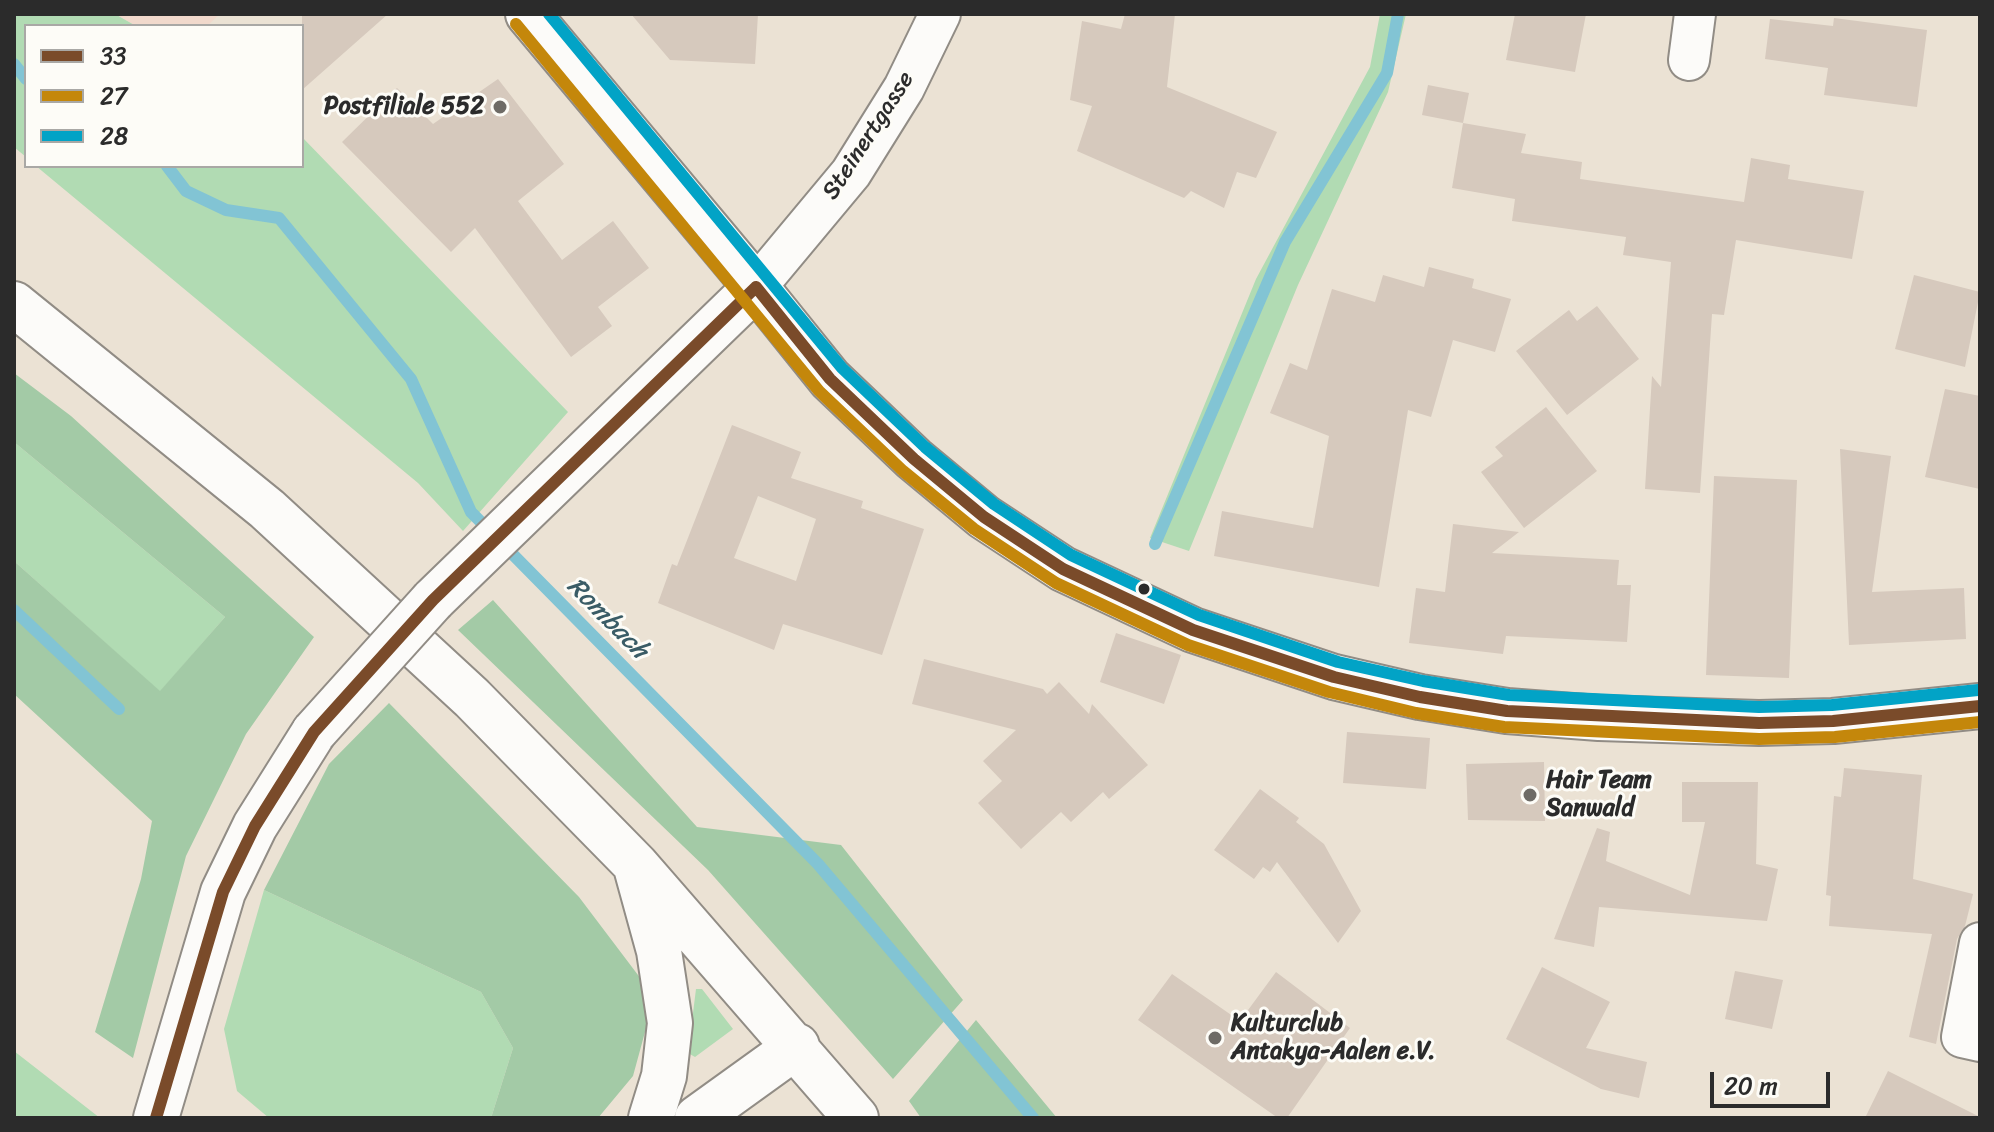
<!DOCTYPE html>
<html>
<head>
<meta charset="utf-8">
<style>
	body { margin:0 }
	#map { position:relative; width:1994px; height:1132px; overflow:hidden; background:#ebe2d4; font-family:Sriracha,sans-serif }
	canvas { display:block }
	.frame { position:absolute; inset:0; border:16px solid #2b2b2b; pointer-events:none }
	.legend { position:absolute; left:24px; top:24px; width:280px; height:144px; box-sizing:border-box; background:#fdfcf7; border:2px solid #a9a8a5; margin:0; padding:10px 14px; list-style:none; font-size:24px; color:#2b2b2b }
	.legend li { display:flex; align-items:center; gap:16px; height:40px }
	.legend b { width:40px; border:2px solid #a9a8a5 }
	.scale { position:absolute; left:1710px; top:1072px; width:120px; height:36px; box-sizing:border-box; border:4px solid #2b2b2b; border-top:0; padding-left:10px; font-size:24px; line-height:28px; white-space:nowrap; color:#2b2b2b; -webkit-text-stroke:6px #fdfcf7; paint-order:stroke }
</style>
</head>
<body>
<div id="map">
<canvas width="1994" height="1132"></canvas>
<div class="frame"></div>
<ul class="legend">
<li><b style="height:10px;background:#7a4b2a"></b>33</li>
<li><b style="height:10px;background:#c4870b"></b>27</li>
<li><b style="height:10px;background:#02a3c6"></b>28</li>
</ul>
<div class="scale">20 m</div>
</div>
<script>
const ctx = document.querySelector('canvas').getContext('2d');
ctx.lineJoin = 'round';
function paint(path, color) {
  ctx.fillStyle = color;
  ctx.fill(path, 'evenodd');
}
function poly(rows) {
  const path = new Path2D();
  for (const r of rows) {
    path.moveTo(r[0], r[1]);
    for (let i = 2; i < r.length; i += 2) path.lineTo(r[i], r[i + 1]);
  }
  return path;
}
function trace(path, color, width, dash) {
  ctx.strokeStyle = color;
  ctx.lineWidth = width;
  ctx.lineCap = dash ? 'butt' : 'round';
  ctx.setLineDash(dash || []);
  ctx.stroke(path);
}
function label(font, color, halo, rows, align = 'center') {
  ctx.font = font + ' Sriracha,sans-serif';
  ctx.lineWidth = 6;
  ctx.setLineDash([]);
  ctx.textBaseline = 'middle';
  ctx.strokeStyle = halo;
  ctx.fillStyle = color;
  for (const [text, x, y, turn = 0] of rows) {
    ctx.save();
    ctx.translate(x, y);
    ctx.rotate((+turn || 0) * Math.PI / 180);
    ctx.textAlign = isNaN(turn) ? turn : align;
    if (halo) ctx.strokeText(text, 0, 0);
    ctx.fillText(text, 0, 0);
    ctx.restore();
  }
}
paint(poly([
	[115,14,220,14,207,26,136,26]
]), '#f1d9cc');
paint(poly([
	[14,14,115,14,136,26,26,26,26,157,14,147],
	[1380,14,1406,14,1388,92,1298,285,1189,551,1150,538,1256,279,1370,67],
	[302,137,568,412,463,531,418,483,36,166,302,166],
	[14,442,225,617,160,692,14,561],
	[264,890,481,992,513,1048,491,1118,269,1118,237,1091,224,1029],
	[696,989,702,989,733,1029,695,1057,688,1053],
	[14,1051,100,1118,14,1118]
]), '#b1dbb3');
paint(poly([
	[14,373,71,416,314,637,246,734,186,856,133,1058,95,1032,141,879,152,821,14,694,14,561,160,691,225,617,14,442],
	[493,600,697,827,841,845,963,1000,893,1079,708,870,458,630],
	[389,703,579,897,641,979,648,1021,633,1076,598,1118,491,1118,513,1048,481,992,264,890,329,764],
	[976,1020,1057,1118,921,1118,909,1101]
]), '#a3caa6');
trace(poly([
	[14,64,26,79],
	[167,166,186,191,226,210,279,218,411,379,471,512,818,864,1033,1118],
	[1155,544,1285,242,1387,73,1398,14],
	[14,610,119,709]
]), '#82c4d4', 12);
paint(poly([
	[302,14,388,14,302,90],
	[631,14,758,14,755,64,670,60],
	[1125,14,1175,14,1167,87,1277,132,1256,178,1237,172,1224,208,1191,191,1184,198,1077,151,1092,106,1070,100,1082,21,1121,29],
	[1515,14,1586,14,1575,72,1506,60],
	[1834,18,1927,30,1917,107,1824,95,1828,68,1765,59,1770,19,1833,26],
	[498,79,564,164,518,201,562,260,613,221,649,268,598,307,612,326,571,357,475,228,451,252,342,142,397,88,433,124],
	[1428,85,1469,93,1463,123,1422,115],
	[1463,123,1526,134,1521,153,1582,162,1580,179,1744,202,1751,158,1790,165,1788,179,1864,191,1852,259,1736,240,1724,315,1712,314,1700,493,1645,489,1652,376,1661,387,1671,262,1623,255,1626,237,1512,221,1515,199,1452,188],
	[1429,267,1474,279,1472,288,1511,299,1495,352,1453,340,1431,417,1408,410,1379,587,1214,556,1222,511,1313,528,1329,436,1270,413,1290,363,1307,370,1332,289,1375,302,1383,275,1424,287],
	[1914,275,1980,292,1965,367,1895,349],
	[1597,306,1639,359,1567,415,1516,351,1569,310,1577,321],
	[1945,389,1980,396,1980,489,1925,477],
	[1546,407,1597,471,1524,528,1481,472,1503,456,1495,447],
	[732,425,801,452,791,478,863,501,861,508,924,529,882,655,783,624,774,650,658,603,672,564,677,566],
	[758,496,816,519,796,581,734,558],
	[1840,449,1891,456,1872,592,1964,588,1966,639,1849,645],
	[1714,476,1797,480,1789,678,1706,675],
	[1453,524,1519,532,1492,553,1619,560,1617,585,1631,585,1627,642,1506,636,1503,654,1409,643,1416,588,1445,592],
	[1116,633,1181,655,1164,704,1100,682],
	[924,659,1043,689,1047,694,1059,682,1089,714,1092,704,1148,765,1109,799,1103,792,1071,822,1061,812,1021,849,978,803,1002,781,983,761,1016,730,912,704],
	[1347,732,1430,738,1426,789,1343,783],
	[1544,762,1545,821,1468,820,1466,764],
	[1844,768,1922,775,1913,879,1973,894,1965,926,1957,939,1936,1044,1909,1037,1932,934,1829,926,1831,896,1826,895,1834,796,1841,797],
	[1682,782,1758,782,1756,864,1778,869,1767,921,1599,907,1594,947,1554,939,1597,828,1610,832,1606,861,1690,895,1705,822,1682,822],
	[1260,789,1299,818,1296,822,1324,844,1361,911,1338,943,1277,862,1270,872,1263,867,1254,879,1214,850],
	[1542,967,1610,1002,1586,1048,1647,1062,1639,1098,1601,1089,1506,1039],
	[1735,971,1783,980,1772,1029,1725,1019],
	[1276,972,1350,1028,1287,1118,1278,1118,1138,1020,1172,974,1240,1021],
	[1888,1071,1980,1117,1980,1118,1865,1118]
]), '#d6c9bd');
const minor = poly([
	[1689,60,1695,14],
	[756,287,851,173,904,88,940,14],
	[1980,943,1962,1037,1980,1041]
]);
const tertiary = poly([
	[528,14,756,287]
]);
const secondary = poly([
	[433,600,756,287,830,379,914,459,984,517,1063,569,1193,630,1334,677,1420,697,1507,711,1599,718,1759,723,1833,721,1980,706],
	[156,1118,223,892,255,826,314,732]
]);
const primary = poly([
	[14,304,267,509,472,698,636,865,856,1118],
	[637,871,659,951,670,1023,664,1076,651,1118],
	[697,1118,797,1046]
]);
trace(minor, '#918c85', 44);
trace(tertiary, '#918c85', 48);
trace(secondary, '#918c85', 48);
trace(primary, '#918c85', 48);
trace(minor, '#fcfbf9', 40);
trace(tertiary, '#fcfbf9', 44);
trace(secondary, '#fcfbf9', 44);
trace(primary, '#fcfbf9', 44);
const secondaryBridge = poly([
	[314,732,433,600]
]);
trace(secondaryBridge, '#918c85', 48, []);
trace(secondaryBridge, '#fcfbf9', 44);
trace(poly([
	[756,287,830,379,914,459,984,517,1063,569,1193,630,1334,677,1420,697,1507,711,1759,723,1833,721,1980,706],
	[156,1118,223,892,255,826,314,732,433,600,756,287]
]), '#7a4b2a', 12);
trace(poly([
	[516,24,819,391,903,471,974,529,1056,583,1188,645,1329,692,1416,713,1504,727,1759,739,1835,737,1980,722]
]), '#c4870b', 12);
trace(poly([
	[549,14,842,368,925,447,994,504,1071,555,1199,615,1338,662,1423,681,1509,695,1759,707,1832,705,1978,690]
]), '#02a3c6', 12);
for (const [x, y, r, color] of [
	[500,107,8,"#6e6b66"],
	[1144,589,7,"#2b2b2b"],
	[1530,795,8,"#6e6b66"],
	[1215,1038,8,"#6e6b66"]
]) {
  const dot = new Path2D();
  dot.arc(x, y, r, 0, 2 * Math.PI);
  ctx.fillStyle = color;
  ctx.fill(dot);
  trace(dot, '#fdfcf7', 3);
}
label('bold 24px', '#2b2b2b', '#fdfcf7', [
	["Postfiliale 552",484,107,"right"],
	["Hair Team",1546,781],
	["Sanwald",1546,809],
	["Kulturclub",1231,1024],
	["Antakya-Aalen e.V.",1231,1052]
], 'left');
label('24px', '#2b2b2b', '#fdfcf7', [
	["Steinertgasse",869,136,-57]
]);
label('italic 26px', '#3a5c66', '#fdfcf7', [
	["Rombach",607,619,45]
]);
</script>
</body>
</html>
